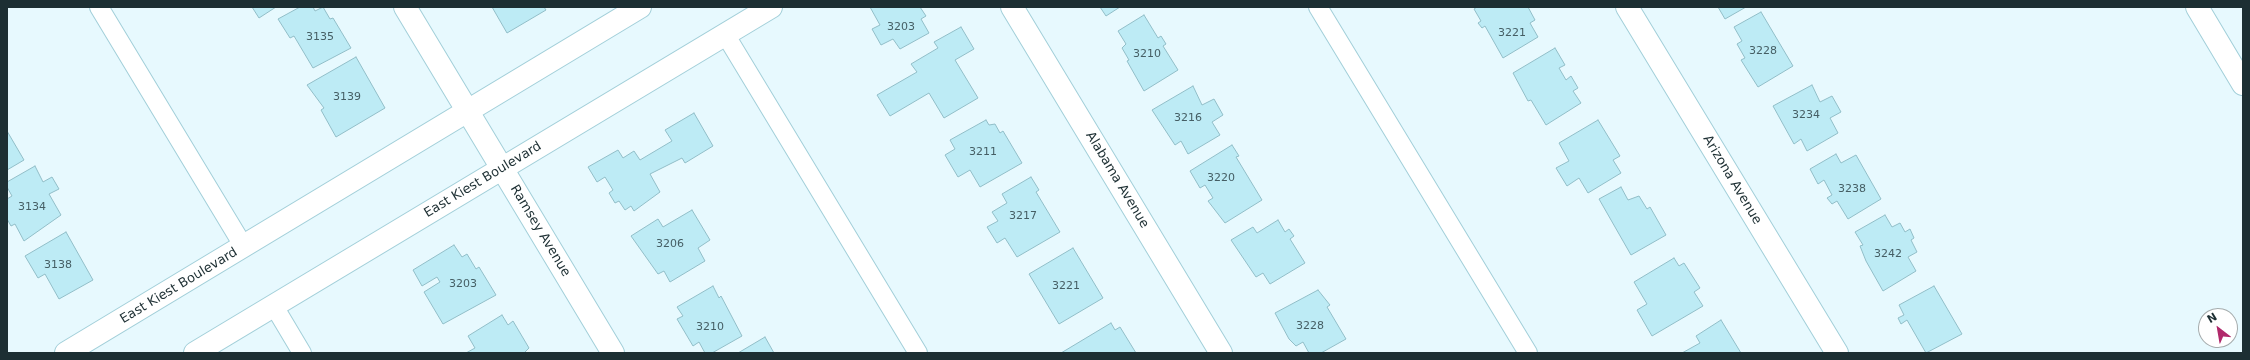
<!DOCTYPE html>
<html>
<head>
<meta charset="utf-8">
<style>
	body { margin:0 }
	#map { position:relative; width:2250px; height:360px; overflow:hidden; background:#e7f9fe; font-family:"DejaVu Sans",sans-serif }
	canvas { display:block }
	.frame { position:absolute; inset:0; border:8px solid #1d2f33; pointer-events:none }
	.north { position:absolute; left:2198px; top:308px; width:40px; height:40px; box-sizing:border-box; background:#fff; border:1px solid #a5acad; border-radius:50%; rotate:329deg; font-size:11px; font-weight:700; line-height:16px; text-align:center; color:#1d2f33 }
	.north::after { content:''; display:block; margin:auto; width:14px; height:18px; background:#b1296b; clip-path:polygon(50% 0,100% 100%,50% 72%,0 100%) }
</style>
</head>
<body>
<div id="map">
<canvas width="2250" height="360"></canvas>
<div class="frame"></div>
<div class="north">N</div>
</div>
<script>
const ctx = document.querySelector('canvas').getContext('2d');
ctx.lineJoin = 'round';
function paint(path, color) {
  ctx.fillStyle = color;
  ctx.fill(path, 'evenodd');
}
function poly(rows) {
  const path = new Path2D();
  for (const r of rows) {
    path.moveTo(r[0], r[1]);
    for (let i = 2; i < r.length; i += 2) path.lineTo(r[i], r[i + 1]);
  }
  return path;
}
function trace(path, color, width, dash) {
  ctx.strokeStyle = color;
  ctx.lineWidth = width;
  ctx.lineCap = dash ? 'butt' : 'round';
  ctx.setLineDash(dash || []);
  ctx.stroke(path);
}
function label(font, color, halo, rows, align = 'center') {
  ctx.font = font + ' "DejaVu Sans",sans-serif';
  ctx.lineWidth = 4;
  ctx.setLineDash([]);
  ctx.textBaseline = 'middle';
  ctx.strokeStyle = halo;
  ctx.fillStyle = color;
  for (const [text, x, y, turn = 0] of rows) {
    ctx.save();
    ctx.translate(x, y);
    ctx.rotate((+turn || 0) * Math.PI / 180);
    ctx.textAlign = isNaN(turn) ? turn : align;
    if (halo) ctx.strokeText(text, 0, 0);
    ctx.fillText(text, 0, 0);
    ctx.restore();
  }
}
const building = poly([
	[252,7,276,7,259,18,252,7],
	[300,7,313,7,315,11,323,7,330,19,333,18,351,48,313,68,294,36,290,38,278,19,300,7],
	[492,7,544,7,546,10,507,33,492,7],
	[870,7,920,7,926,16,921,19,929,33,900,49,893,39,881,45,872,29,880,25,870,7],
	[1100,7,1120,7,1106,16,1100,7],
	[1477,7,1528,7,1535,20,1530,23,1538,37,1503,58,1485,26,1482,28,1478,23,1481,21,1474,9,1477,7],
	[1718,7,1746,7,1725,19,1718,7],
	[1761,12,1793,66,1758,87,1741,60,1745,58,1737,44,1742,41,1734,27,1761,12],
	[1144,15,1158,38,1161,36,1166,44,1163,46,1178,70,1144,91,1127,61,1129,60,1122,48,1126,44,1118,31,1144,15],
	[961,27,974,49,955,60,978,98,944,118,929,93,890,116,877,95,917,72,911,64,938,48,934,42,961,27],
	[1555,48,1565,65,1559,68,1566,80,1571,76,1578,88,1573,91,1581,103,1546,125,1531,100,1528,101,1513,73,1555,48],
	[356,57,385,108,336,137,321,110,324,108,307,85,356,57],
	[1812,85,1820,102,1832,96,1841,112,1830,118,1838,133,1807,151,1801,139,1794,144,1773,106,1812,85],
	[1193,86,1202,105,1214,99,1223,115,1212,122,1220,135,1188,154,1181,141,1175,145,1152,110,1193,86],
	[694,113,713,146,685,163,682,158,650,174,660,192,634,211,631,206,625,210,619,201,615,203,609,193,613,190,605,177,597,182,588,167,618,150,623,158,634,151,640,160,672,141,665,130,694,113],
	[986,120,989,125,995,124,1000,133,1003,131,1022,163,980,187,970,170,958,177,945,155,955,149,950,140,986,120],
	[1598,120,1620,156,1613,160,1621,173,1588,193,1579,178,1567,186,1556,168,1569,161,1559,143,1598,120],
	[7,131,24,160,7,170,7,131],
	[1232,145,1239,156,1236,157,1262,200,1225,223,1208,201,1213,198,1205,185,1200,188,1190,171,1232,145],
	[1836,154,1841,163,1856,155,1881,199,1848,219,1837,201,1832,204,1827,198,1832,195,1824,180,1818,184,1810,169,1836,154],
	[35,166,43,182,52,177,59,189,49,194,61,215,24,241,15,224,11,226,7,219,7,199,12,196,7,187,7,182,35,166],
	[1031,177,1039,190,1036,192,1060,232,1017,257,1005,238,997,243,987,227,998,221,992,212,1007,203,1002,194,1031,177],
	[1621,187,1628,200,1639,196,1647,209,1650,207,1666,235,1631,255,1599,199,1621,187],
	[692,210,710,240,698,248,705,261,670,282,664,271,658,274,631,236,658,219,663,227,692,210],
	[1885,215,1892,227,1900,223,1905,232,1910,229,1914,238,1911,240,1917,252,1908,257,1916,271,1883,291,1866,261,1860,246,1863,245,1855,232,1885,215],
	[1278,220,1285,232,1289,229,1294,236,1290,239,1305,263,1270,284,1263,273,1256,277,1231,240,1253,227,1257,233,1278,220],
	[66,232,93,280,59,299,45,274,38,278,25,256,66,232],
	[454,245,462,257,467,254,476,269,479,267,496,295,443,324,424,292,440,282,437,277,422,286,413,270,454,245],
	[1073,248,1103,298,1059,324,1029,274,1073,248],
	[1674,258,1679,266,1684,263,1700,288,1694,292,1703,306,1652,336,1637,310,1647,304,1634,282,1674,258],
	[713,286,719,298,721,296,742,336,712,353,705,353,699,342,693,346,677,319,683,316,677,307,713,286],
	[1934,286,1962,334,1926,353,1907,320,1901,324,1898,318,1904,315,1899,305,1934,286],
	[1318,290,1330,305,1327,307,1346,339,1321,353,1309,353,1303,342,1296,346,1289,339,1275,313,1318,290],
	[502,315,508,325,513,321,529,348,524,353,466,353,475,348,468,336,502,315],
	[1721,320,1741,353,1682,353,1700,343,1696,336,1721,320],
	[1111,323,1115,330,1120,327,1136,353,1061,353,1111,323],
	[765,337,774,353,738,353,765,337]
]);
paint(building, '#bdebf5');
trace(building, '#91bec8', 1);
const lane = poly([
	[99,7,244,247],
	[1318,7,1528,353],
	[725,34,918,353],
	[274,306,302,353]
]);
const street = poly([
	[405,7,613,353],
	[1012,7,1221,353],
	[1627,7,1837,353],
	[2197,7,2243,84]
]);
const secondary = poly([
	[66,353,640,7],
	[195,353,771,7]
]);
trace(lane, '#a2cfd9', 20);
trace(street, '#a2cfd9', 24);
trace(secondary, '#a2cfd9', 24);
trace(lane, '#fff', 18);
trace(street, '#fff', 22);
trace(secondary, '#fff', 22);
label('11px', '#455e64', null, [
	["3203",901,27],
	["3221",1512,33],
	["3135",320,37],
	["3228",1763,51],
	["3210",1147,54],
	["3139",347,97],
	["3234",1806,115],
	["3216",1188,118],
	["3211",983,152],
	["3220",1221,178],
	["3238",1852,189],
	["3134",32,207],
	["3217",1023,216],
	["3206",670,244],
	["3242",1888,254],
	["3138",58,265],
	["3203",463,284],
	["3221",1066,286],
	["3228",1310,326],
	["3210",710,327]
]);
label('13px', '#1d2f33', '#fff', [
	["East Kiest Boulevard",483,180,-31],
	["Alabama Avenue",1117,180,59],
	["Arizona Avenue",1732,180,59],
	["Ramsey Avenue",540,231,59],
	["East Kiest Boulevard",179,286,-31]
]);
</script>
</body>
</html>
